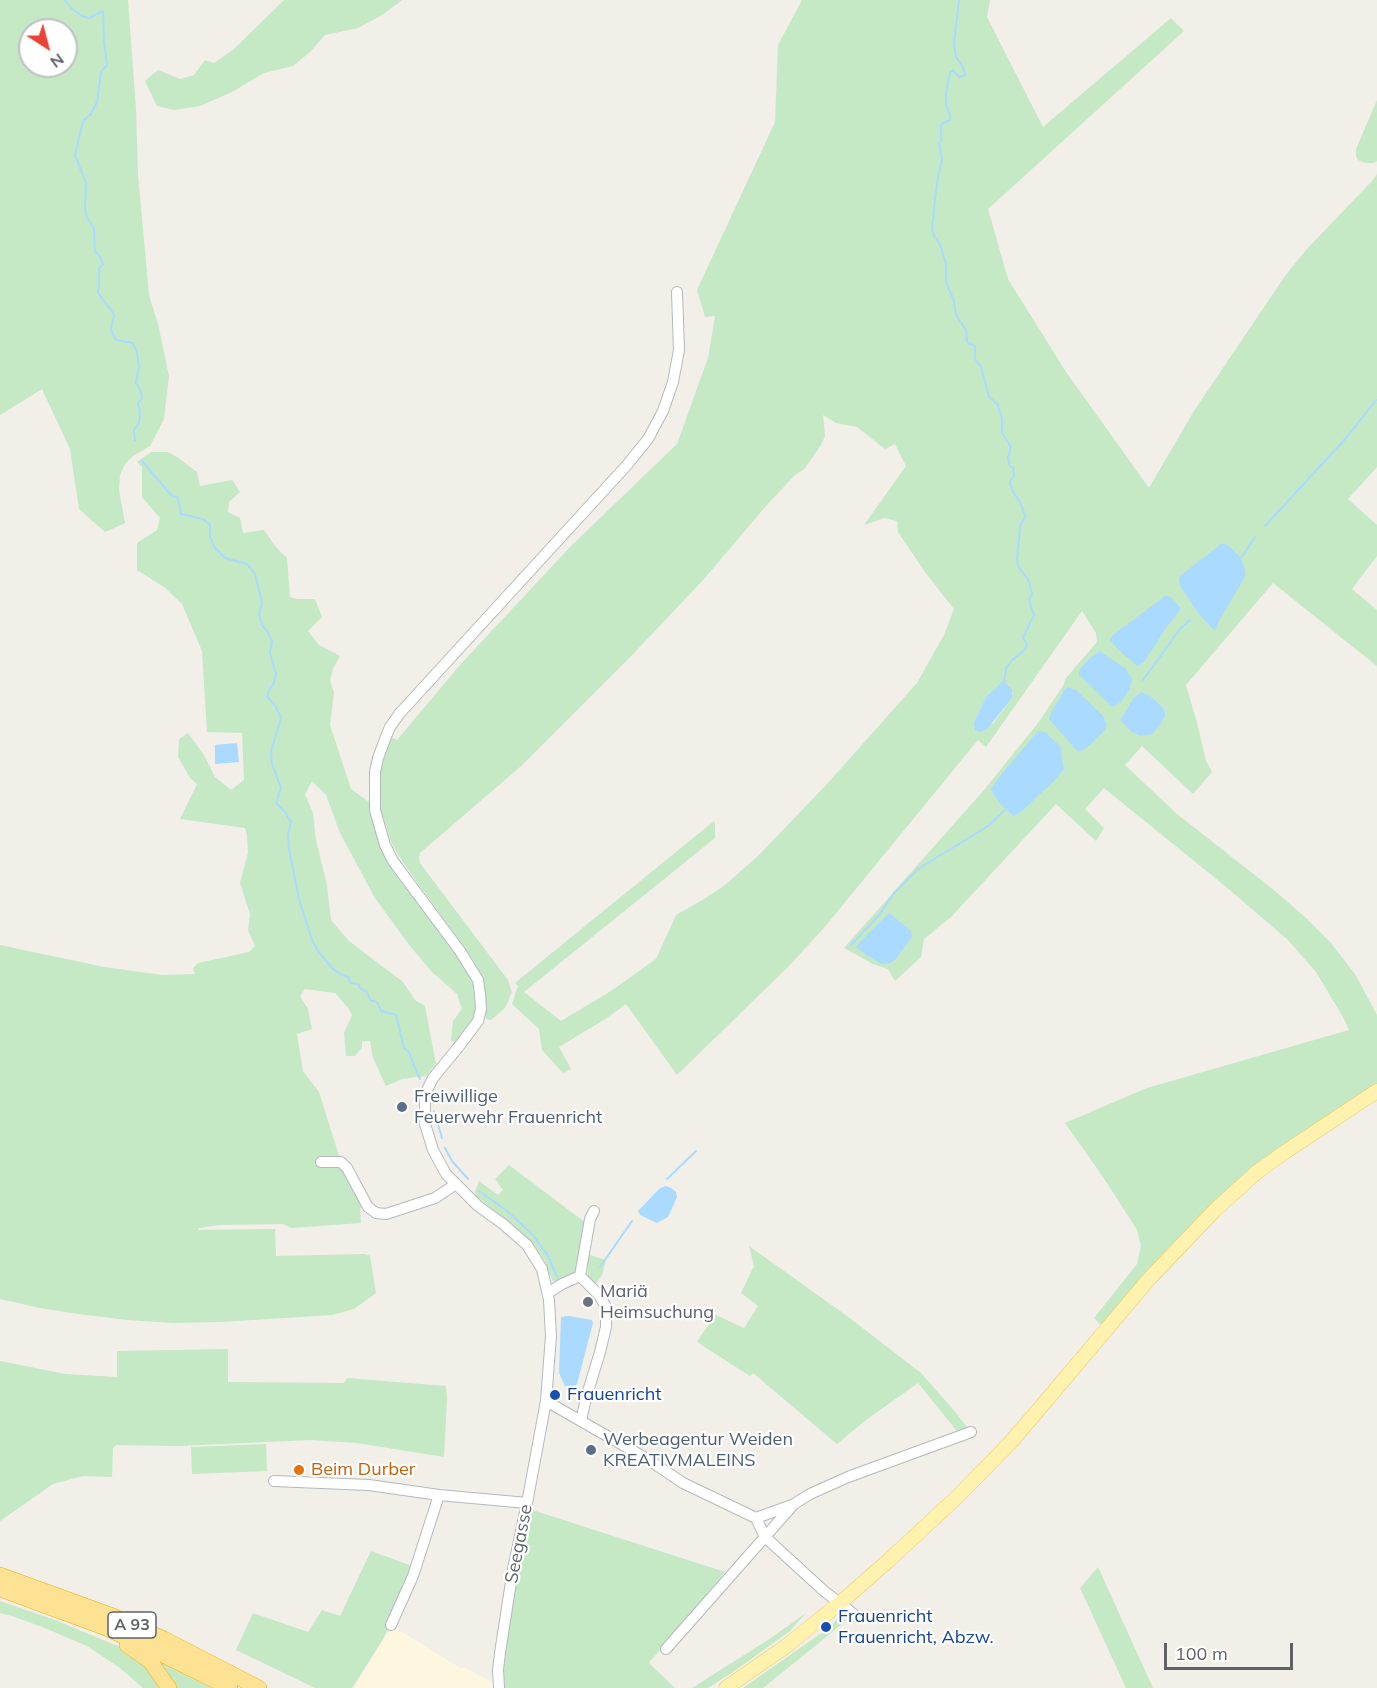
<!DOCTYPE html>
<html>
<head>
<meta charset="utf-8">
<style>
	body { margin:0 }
	#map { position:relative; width:1377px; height:1688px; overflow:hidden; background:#f1efe8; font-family:Mulish,sans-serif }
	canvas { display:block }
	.north { position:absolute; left:18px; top:18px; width:60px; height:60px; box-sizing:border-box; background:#fff; border:2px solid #bfc1c3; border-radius:50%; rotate:144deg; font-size:16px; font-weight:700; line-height:24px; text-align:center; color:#5f6368 }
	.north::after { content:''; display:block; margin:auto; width:21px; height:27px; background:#ea4335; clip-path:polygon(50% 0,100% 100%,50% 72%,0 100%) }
	.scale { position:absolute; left:1164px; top:1643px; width:129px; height:27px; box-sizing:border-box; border:3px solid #5f6368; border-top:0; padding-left:8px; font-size:18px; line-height:21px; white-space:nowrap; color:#5f6368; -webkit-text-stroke:4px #fff; paint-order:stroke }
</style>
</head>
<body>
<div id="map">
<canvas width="1377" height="1688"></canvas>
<div class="north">N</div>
<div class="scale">100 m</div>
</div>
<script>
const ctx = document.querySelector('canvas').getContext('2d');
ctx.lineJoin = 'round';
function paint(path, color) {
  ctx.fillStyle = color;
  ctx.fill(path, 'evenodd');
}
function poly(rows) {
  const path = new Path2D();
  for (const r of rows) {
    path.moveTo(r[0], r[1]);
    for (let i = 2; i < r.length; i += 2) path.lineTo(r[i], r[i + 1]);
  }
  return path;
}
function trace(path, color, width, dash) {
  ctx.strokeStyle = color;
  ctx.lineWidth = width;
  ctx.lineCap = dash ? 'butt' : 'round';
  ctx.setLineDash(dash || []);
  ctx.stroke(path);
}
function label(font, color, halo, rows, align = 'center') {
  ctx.font = font + ' Mulish,sans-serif';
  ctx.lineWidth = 4.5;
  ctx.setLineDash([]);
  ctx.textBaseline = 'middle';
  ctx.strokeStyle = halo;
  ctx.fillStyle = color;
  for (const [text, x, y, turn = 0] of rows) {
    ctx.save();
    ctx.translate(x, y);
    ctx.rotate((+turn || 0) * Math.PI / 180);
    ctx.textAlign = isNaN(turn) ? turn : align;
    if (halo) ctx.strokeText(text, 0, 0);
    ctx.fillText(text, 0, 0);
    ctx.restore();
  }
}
paint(poly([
	[392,1626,462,1669,463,1667,494,1683,495,1688,354,1688]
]), '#fef7e0');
paint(poly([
	[0,0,128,0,136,109,138,175,149,295,158,324,169,376,164,419,150,446,133,456,125,464,120,475,119,490,125,523,105,532,79,509,70,449,42,389,0,415],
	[30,30,66,30,66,66,30,66],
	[284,0,402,0,382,15,358,28,325,35,310,52,293,66,264,73,232,92,200,106,174,110,157,106,145,81,158,70,180,79,194,75,205,60,214,63,234,49],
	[802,0,990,0,987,17,1043,127,1171,18,1184,31,988,209,1008,279,1066,372,1149,488,1194,411,1285,276,1306,250,1371,182,1377,174,1377,467,1348,499,1377,525,1377,556,1352,589,1377,610,1377,666,1273,583,1186,685,1197,723,1206,761,1212,772,1193,794,1142,746,1125,765,1177,814,1275,891,1306,918,1331,943,1355,974,1377,1015,1377,1085,1288,1141,1260,1162,1233,1184,1170,1246,1102,1326,1094,1318,1137,1264,1141,1246,1137,1230,1132,1222,1101,1174,1065,1123,1147,1088,1349,1030,1343,1017,1316,972,1287,939,1225,886,1104,788,1085,809,1104,828,1096,841,1056,804,951,917,924,939,921,957,895,981,888,969,873,964,844,948,984,790,1038,723,1063,686,1066,678,1097,642,1096,633,1082,611,986,747,978,740,823,929,788,967,677,1075,626,1004,607,1018,559,1047,571,1069,563,1073,542,1050,539,1029,512,1004,518,986,515,983,714,821,715,824,715,838,524,992,561,1021,611,991,656,959,676,915,701,901,725,885,758,856,827,784,917,683,944,635,954,609,925,572,898,532,897,521,884,518,864,525,906,466,895,444,885,449,857,427,836,423,823,415,825,436,821,445,810,461,803,470,795,475,766,506,704,579,635,652,520,767,420,853,419,857,420,863,508,980,512,992,505,1008,491,1020,486,1019,482,976,472,958,404,864,392,844,381,811,379,787,381,766,391,737,397,740,460,665,570,547,677,444,708,358,715,316,705,317,697,290,775,122,778,45],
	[1008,685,1013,693,1013,697,993,723,974,722,986,697],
	[1377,100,1377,161,1374,163,1366,163,1358,160,1356,156,1356,149],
	[151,452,168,452,177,457,197,472,200,486,232,480,240,492,229,502,228,512,240,518,243,533,264,530,276,547,287,558,290,597,297,599,315,599,322,617,308,631,319,645,340,656,333,669,330,680,334,693,330,725,351,789,369,802,377,836,463,962,474,983,477,1009,468,1030,455,1043,451,1040,453,1021,462,1009,457,994,432,972,410,946,375,898,340,833,326,795,312,781,305,794,313,813,316,840,327,885,331,920,349,941,403,982,415,1000,425,1006,436,1064,426,1076,402,1079,386,1086,373,1058,370,1041,362,1041,362,1047,355,1056,346,1056,344,1033,352,1015,349,1009,335,993,305,989,300,996,308,1009,312,1029,297,1034,303,1071,319,1092,341,1162,368,1207,360,1208,361,1223,291,1228,283,1224,219,1225,199,1228,198,1230,275,1229,276,1256,365,1254,370,1256,376,1293,354,1309,332,1315,221,1322,173,1323,127,1320,78,1314,40,1308,0,1299,0,945,104,967,162,975,195,974,193,968,198,963,249,952,255,946,248,930,250,914,240,883,248,853,247,835,245,828,180,819,197,784,190,778,178,757,179,739,188,733,204,755,215,777,231,790,244,780,242,733,207,732,202,651,182,604,164,587,137,570,137,543,157,530,160,518,142,497,142,467,137,462],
	[509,1165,586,1223,576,1274,557,1282,553,1281,548,1271,545,1261,529,1239,476,1196,475,1192,479,1181,498,1195,503,1190,495,1179],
	[749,1246,847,1316,921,1373,951,1407,971,1432,961,1436,918,1383,866,1420,837,1444,753,1373,750,1376,703,1346,697,1341,716,1315,744,1328,758,1306,741,1293,754,1266],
	[587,1254,606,1260,602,1275,595,1285,588,1277],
	[228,1349,228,1382,344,1383,347,1378,446,1386,447,1398,444,1457,357,1443,310,1440,178,1446,116,1445,113,1448,112,1477,83,1476,53,1484,0,1521,0,1361,65,1374,117,1377,117,1351],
	[266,1444,267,1471,192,1474,191,1447],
	[523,1507,725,1572,649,1663,675,1688,504,1688,503,1679],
	[371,1551,415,1567,410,1583,383,1639,352,1688,315,1688,236,1650,253,1613,308,1632,322,1610,340,1616],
	[1098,1567,1153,1688,1126,1688,1080,1588],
	[0,1601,55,1620,120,1647,138,1658,165,1688,143,1688,120,1668,87,1646,45,1628,12,1616,0,1613],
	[806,1613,790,1631,733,1672,708,1688,692,1688,771,1638],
	[840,1616,845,1618,845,1621,841,1625,763,1688,743,1688,830,1627],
	[159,1661,167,1666,211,1688,176,1688]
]), '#c5e8c5');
paint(poly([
	[1221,544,1226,544,1241,558,1246,573,1243,580,1219,621,1216,629,1214,630,1198,613,1180,586,1179,580,1180,576],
	[1165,596,1171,597,1181,609,1166,628,1144,662,1137,666,1121,652,1110,640,1113,635],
	[1100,651,1126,669,1132,679,1129,690,1121,702,1112,707,1079,675,1079,670,1089,659],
	[1003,681,1005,682,1012,690,1013,697,987,729,981,732,975,730,974,722,986,697],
	[1068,687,1076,690,1103,716,1107,725,1104,731,1089,746,1078,752,1049,719,1052,711,1065,689],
	[1141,692,1150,696,1160,705,1165,711,1165,716,1161,724,1152,734,1141,736,1132,732,1120,720,1133,699],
	[1038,731,1045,732,1061,747,1063,767,1065,768,1054,781,1022,811,1014,816,1001,805,991,790,994,784,1005,770],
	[237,743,239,762,215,764,215,745],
	[889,913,911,931,912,937,895,960,890,963,881,964,856,948,860,942],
	[666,1186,671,1188,676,1192,677,1197,668,1217,657,1223,640,1215,638,1211,660,1188],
	[569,1316,592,1320,593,1323,577,1384,574,1388,565,1386,559,1373,561,1317]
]), '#aadaff');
trace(poly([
	[65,0,72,9,82,16,89,18,103,11,104,42,107,65,101,72,97,102,91,114,83,121,75,155,86,183,85,210,88,220,94,228,95,251,100,257,103,264,99,269,99,286,98,293,114,314,111,330,116,340,133,343,137,353,139,367,136,383,140,389,142,398,138,403,140,412,139,423,134,430,135,441],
	[959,0,954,44,956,57,963,67,965,75,959,77,953,70,950,72,946,94,946,104,950,115,950,120,943,123,941,126,941,140,939,143,942,159,937,182,932,228,934,236,940,244,946,264,946,282,954,301,956,315,966,330,967,342,975,346,975,359,981,367,989,397,998,405,999,410,1002,418,1002,433,1011,447,1008,458,1010,466,1013,468,1014,476,1010,482,1012,490,1020,502,1025,515,1024,520,1021,523,1020,529,1017,558,1018,566,1029,581,1032,594,1029,600,1034,615,1023,638,1027,644,1025,650,1013,659,1006,668,1004,682],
	[142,461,171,495,178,498,181,514,203,519,210,525,210,536,215,548,225,558,247,564,255,574,262,603,259,615,262,625,268,632,272,642,270,653,276,674,274,683,269,690,267,696,276,707,281,718,271,752,272,764,281,788,276,803,285,812,291,822,288,834,289,849,299,899,312,940,318,951,333,969,342,975,348,977,351,983,358,984,361,989,367,992,370,1000,377,1002,381,1011,396,1015,404,1048,408,1051,420,1079],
	[1265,526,1347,437,1376,400],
	[1241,558,1255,537],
	[1143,680,1180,629,1190,620],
	[851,945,880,914,894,893,918,869,988,826,1005,810],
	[434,1111,442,1138],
	[445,1148,452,1161,468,1179],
	[667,1179,696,1151],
	[479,1191,506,1210,533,1235,548,1256,557,1277],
	[600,1267,632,1221]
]), '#aadaff', 2);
const minor = poly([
	[321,1162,341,1162,347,1168,368,1207,376,1213,386,1214,435,1198,456,1184],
	[580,1276,590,1219,594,1211],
	[548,1293,562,1284,580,1276,599,1295,606,1307,606,1327,600,1352,586,1398,581,1421],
	[546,1401,649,1460,683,1483,756,1518],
	[274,1481,369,1485,439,1495,527,1503],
	[756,1518,765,1537,824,1591,856,1616],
	[756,1518,792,1505],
	[391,1625,413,1576,439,1495],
	[666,1649,794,1504,810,1494,848,1477,971,1432],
	[499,1688,498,1670,500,1653,513,1569,527,1503,546,1401,551,1336,549,1300,542,1269,527,1245,503,1224,478,1206,446,1174,433,1150,425,1124,425,1094,433,1078,460,1045,478,1021,481,1009,480,994,478,980,460,951,393,861,385,845,375,810,375,772,378,758,387,734,390,727,400,713,627,465,648,439,663,411,673,382,679,350,677,292]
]);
const major = poly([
	[726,1688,785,1647,840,1603,888,1561,956,1498,1010,1443,1040,1408,1149,1279,1215,1210,1257,1172,1285,1152,1377,1091]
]);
const highway = poly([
	[0,1575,113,1616,164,1639,259,1688],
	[0,1589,106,1628,155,1651,230,1688],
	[127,1645,150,1661,169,1688]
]);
trace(minor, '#b5b8bc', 12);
trace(major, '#f2c960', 15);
trace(highway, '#f9ab00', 16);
trace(minor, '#fff', 10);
trace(major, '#fff2af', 14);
trace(highway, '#fde293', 15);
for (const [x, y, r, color] of [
	[402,1107,6,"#5c6f8a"],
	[588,1302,6,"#6b7280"],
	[555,1395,6,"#1a4fb4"],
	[591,1450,6,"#5c6f8a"],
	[299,1470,6,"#e8710a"],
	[826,1627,6,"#1a4fb4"]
]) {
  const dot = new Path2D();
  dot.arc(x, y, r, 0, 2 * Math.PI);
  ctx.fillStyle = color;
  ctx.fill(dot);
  trace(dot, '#fff', 2);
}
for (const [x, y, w] of [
	[132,1625,48]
]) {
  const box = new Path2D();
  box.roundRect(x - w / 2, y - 13, w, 26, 4.5);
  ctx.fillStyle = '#fff';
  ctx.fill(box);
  trace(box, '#5f6368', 1.5);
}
label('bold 16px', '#5f6368', null, [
	["A 93",132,1625]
]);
label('18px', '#4e5e75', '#fff', [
	["Freiwillige",414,1097],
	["Feuerwehr Frauenricht",414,1118],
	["Werbeagentur Weiden",603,1440],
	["KREATIVMALEINS",603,1461]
], 'left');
label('18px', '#5b616d', '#fff', [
	["Mariä",600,1292],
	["Heimsuchung",600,1313]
], 'left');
label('18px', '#164399', '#fff', [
	["Frauenricht",567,1395],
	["Frauenricht",838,1617],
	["Frauenricht, Abzw.",838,1638]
], 'left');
label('18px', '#c56008', '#fff', [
	["Beim Durber",311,1470]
], 'left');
label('18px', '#5f6368', '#fff', [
	["Seegasse",519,1544,-79]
]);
</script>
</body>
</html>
